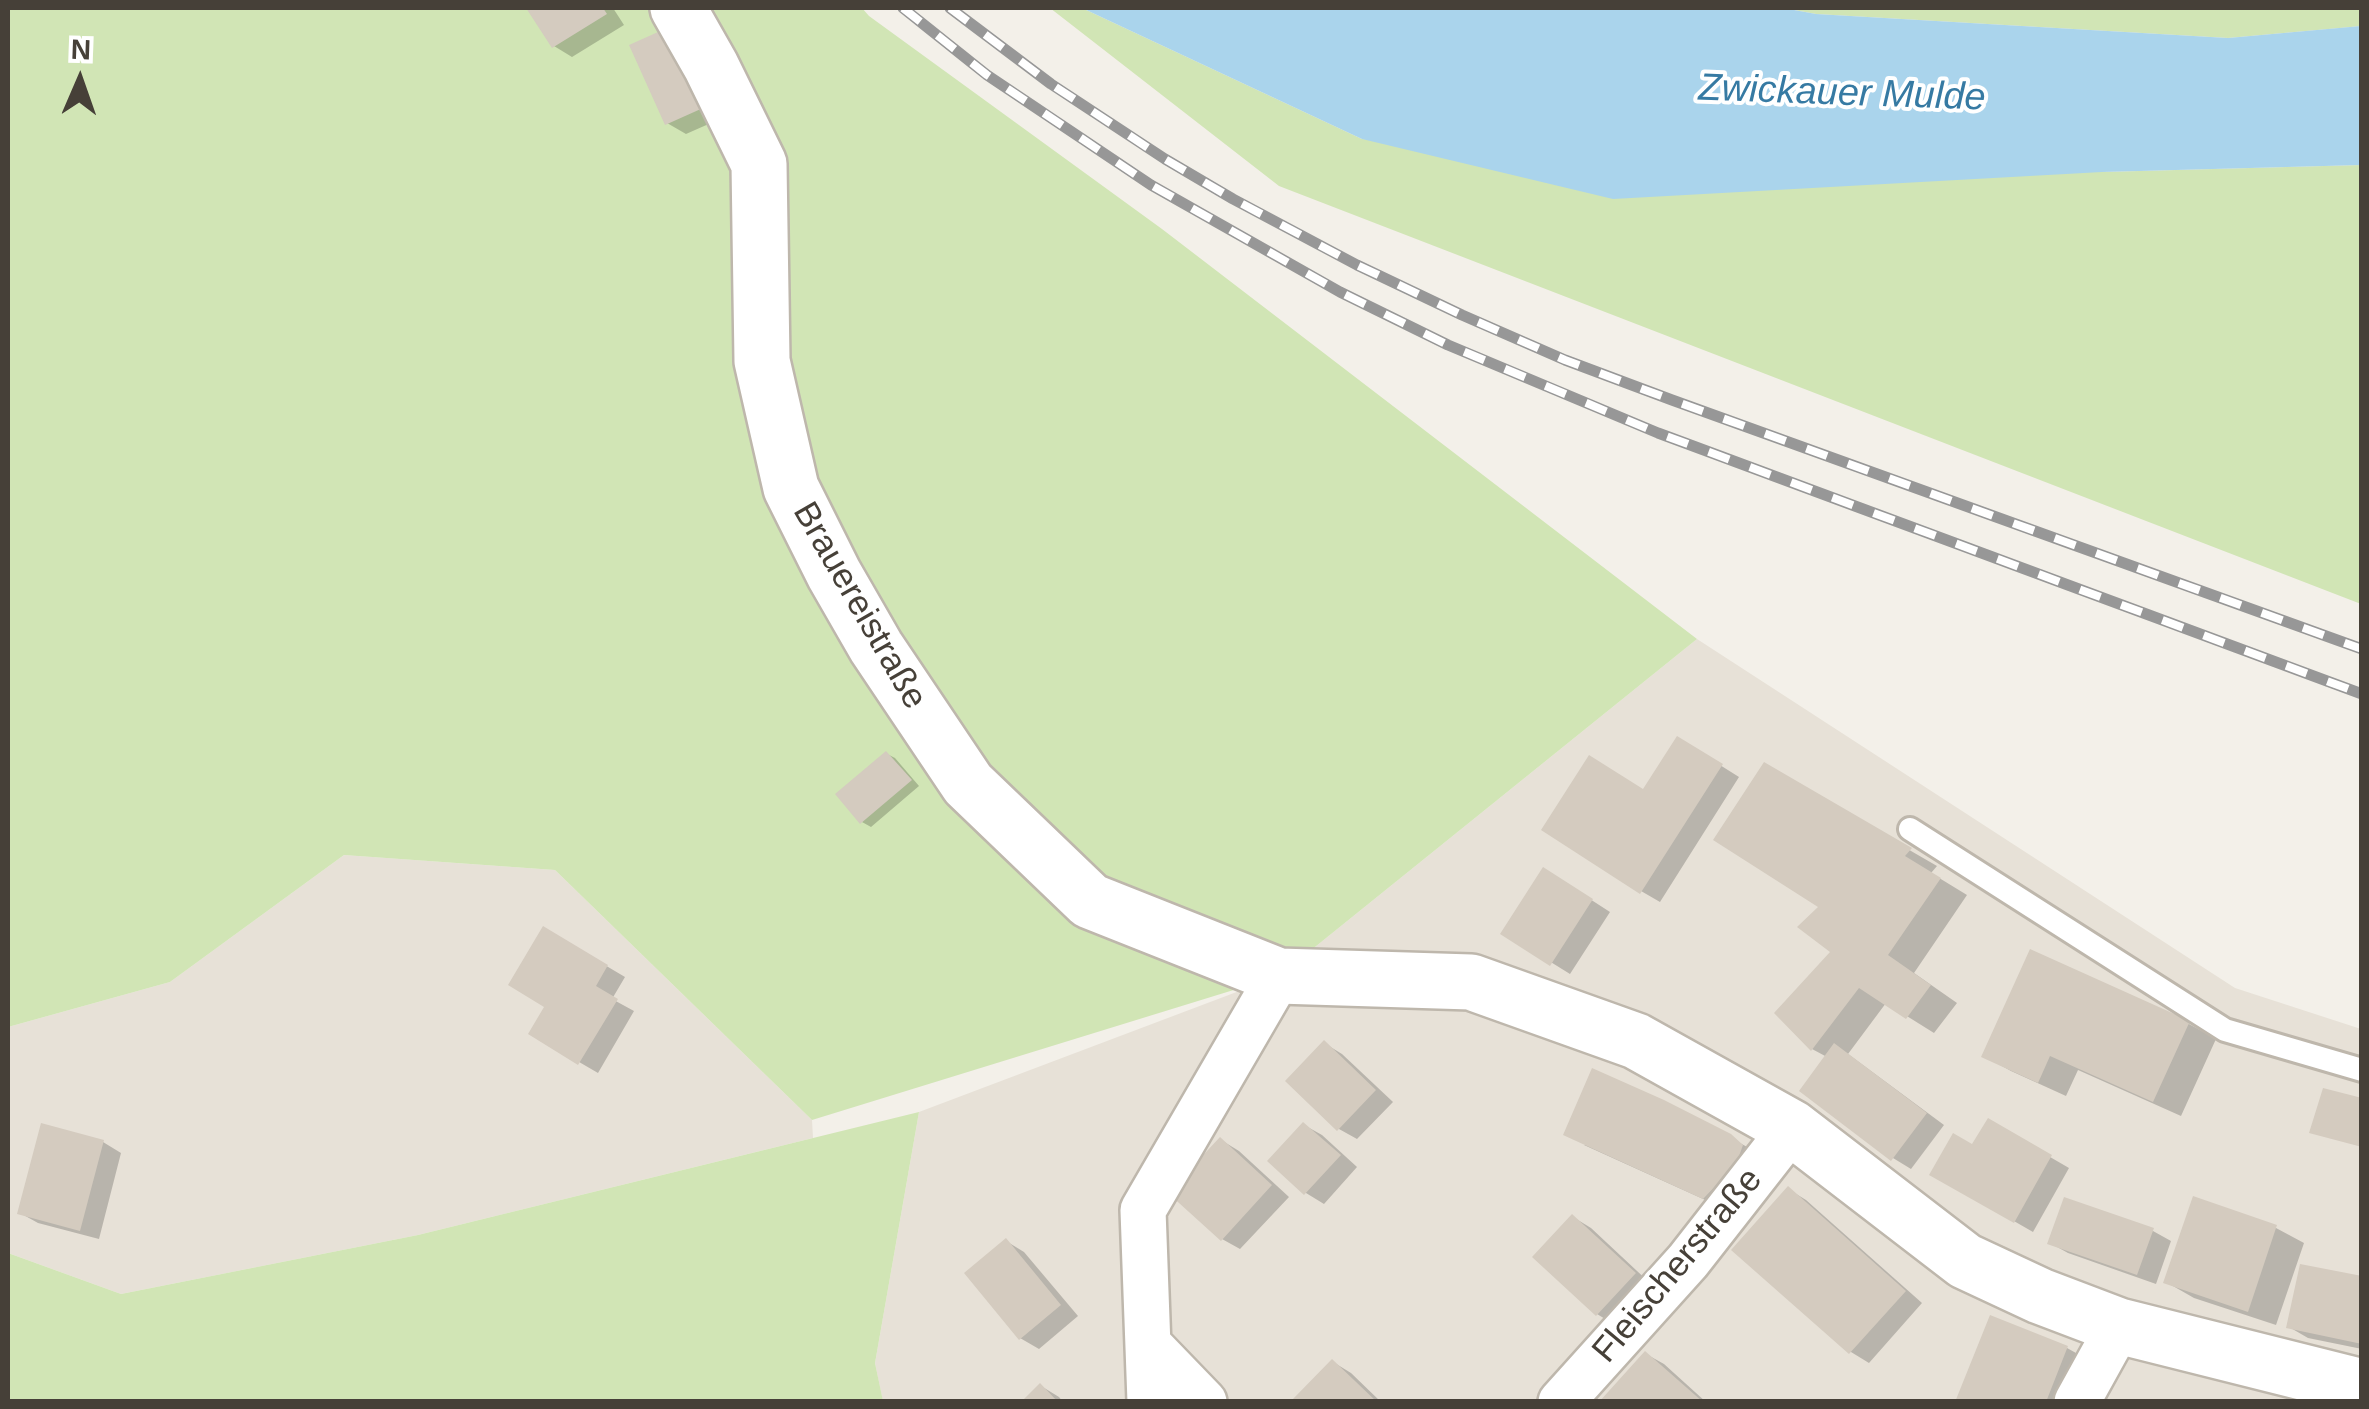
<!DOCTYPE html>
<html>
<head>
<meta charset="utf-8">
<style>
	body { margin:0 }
	#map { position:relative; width:2369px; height:1409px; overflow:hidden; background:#f3f0e9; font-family:Helvetica,sans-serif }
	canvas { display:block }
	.frame { position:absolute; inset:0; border:10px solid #464038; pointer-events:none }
	.north { position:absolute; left:30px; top:30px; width:100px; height:100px; -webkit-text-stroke:8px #fff; paint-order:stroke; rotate:2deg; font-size:28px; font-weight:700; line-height:40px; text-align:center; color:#464038 }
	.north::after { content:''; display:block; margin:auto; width:35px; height:45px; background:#464038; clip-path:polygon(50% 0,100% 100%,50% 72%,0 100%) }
</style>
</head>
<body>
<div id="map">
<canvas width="2369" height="1409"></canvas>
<div class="frame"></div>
<div class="north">N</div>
</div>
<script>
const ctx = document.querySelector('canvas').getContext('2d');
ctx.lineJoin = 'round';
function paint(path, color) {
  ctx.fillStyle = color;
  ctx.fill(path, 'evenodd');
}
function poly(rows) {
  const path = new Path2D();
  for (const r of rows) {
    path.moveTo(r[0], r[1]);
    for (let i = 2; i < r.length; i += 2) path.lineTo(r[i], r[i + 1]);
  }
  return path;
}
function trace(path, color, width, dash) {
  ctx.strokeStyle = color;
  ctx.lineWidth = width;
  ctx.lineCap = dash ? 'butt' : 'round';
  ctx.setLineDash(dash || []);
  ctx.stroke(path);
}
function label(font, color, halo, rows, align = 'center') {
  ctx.font = font + ' Helvetica,sans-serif';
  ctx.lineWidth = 8;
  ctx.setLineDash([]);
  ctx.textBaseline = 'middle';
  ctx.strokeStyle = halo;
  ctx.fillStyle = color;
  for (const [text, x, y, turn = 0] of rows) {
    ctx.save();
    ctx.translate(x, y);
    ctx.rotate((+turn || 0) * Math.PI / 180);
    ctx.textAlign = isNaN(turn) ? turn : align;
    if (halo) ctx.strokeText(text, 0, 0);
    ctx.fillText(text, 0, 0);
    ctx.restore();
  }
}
paint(poly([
	[1697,639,2235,988,2361,1029,2361,1401,883,1402,875,1363,919,1112,1279,976],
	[344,855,555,870,812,1120,813,1138,418,1235,121,1294,8,1253,8,1027,170,982]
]), '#e7e1d7');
paint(poly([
	[8,8,862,8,869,16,1162,229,1697,639,1279,976,812,1120,555,870,344,855,170,982,8,1027],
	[1050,8,1082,8,1362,139,2102,172,2361,165,2361,604,1279,186],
	[1783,8,2361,8,2362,26,2228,38,1816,14],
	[919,1112,875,1363,883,1401,8,1401,8,1253,121,1294,418,1235]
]), '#d1e5b5');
paint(poly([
	[1082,8,1783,8,1816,14,2228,38,2361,26,2361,165,2102,172,1613,199,1362,139]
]), '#aad4ec');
paint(poly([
	[529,8,613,8,624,25,572,57,554,46],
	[633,47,720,119,686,134,667,123],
	[1696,750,1739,777,1660,902,1641,891,1645,792],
	[887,754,895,758,919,786,871,827,862,822],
	[1764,766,1937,866,1931,873,1967,895,1914,973,1957,1003,1934,1033,1886,1003,1848,1054,1944,1125,1911,1169,1893,1158,1827,1057,1812,1049,1834,952,1822,907],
	[1562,881,1610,912,1570,974,1504,933],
	[544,929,625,977,612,999,634,1011,598,1073,531,1034,547,1006],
	[2189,1024,2216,1039,2181,1116,2078,1070,2066,1096,2011,1071,1984,1056],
	[1324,1043,1342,1054,1393,1102,1357,1139,1339,1129],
	[1988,1121,2069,1168,2033,1232,1932,1174,1973,1148],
	[1304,1125,1322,1135,1357,1167,1324,1204,1306,1193],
	[1729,1137,1749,1148,1723,1208,1584,1145],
	[1221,1140,1239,1151,1289,1197,1240,1249,1222,1239],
	[103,1142,121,1153,99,1239,38,1223,20,1213],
	[1788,1189,1806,1200,1922,1303,1869,1363,1851,1352,1735,1249],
	[2194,1199,2276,1228,2304,1243,2276,1325,2194,1298,2166,1282],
	[1573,1217,1591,1228,1652,1285,1615,1325,1597,1314],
	[2153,1231,2171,1241,2156,1284,2068,1253,2050,1243],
	[1006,1241,1024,1252,1078,1316,1039,1349,1020,1338],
	[2362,1279,2362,1349,2308,1338,2289,1327],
	[2067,1348,2085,1358,2068,1402,1958,1402],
	[1646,1354,1664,1364,1706,1402,1602,1402],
	[1333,1362,1351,1373,1381,1402,1299,1402],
	[1041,1386,1059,1397,1063,1402,1024,1402]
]), '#0003');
paint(poly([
	[526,8,603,8,607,14,552,48],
	[667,28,703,108,665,125,629,45],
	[1677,736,1723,764,1640,894,1541,830,1589,755,1643,789],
	[886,751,912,780,860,824,835,794],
	[1764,762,1912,848,1905,856,1941,878,1888,955,1931,985,1906,1019,1859,988,1811,1051,1774,1013,1830,952,1797,927,1818,907,1713,840],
	[1543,867,1593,899,1550,966,1500,934],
	[543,926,608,965,596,986,618,999,578,1065,528,1034,544,1007,508,985],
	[2030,949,2190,1021,2153,1102,2050,1056,2038,1083,1981,1057],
	[1324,1040,1376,1090,1337,1131,1285,1081],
	[1834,1043,1927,1113,1891,1161,1799,1091],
	[1592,1068,1664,1100,1731,1134,1743,1145,1736,1165,1703,1199,1563,1135],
	[2323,1088,2362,1098,2362,1147,2309,1133],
	[1988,1118,2052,1155,2014,1223,1929,1175,1953,1133,1972,1144],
	[1303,1122,1341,1155,1304,1195,1267,1161],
	[41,1123,104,1140,80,1231,17,1214],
	[1220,1137,1272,1185,1221,1241,1168,1193],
	[1788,1186,1906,1291,1849,1354,1731,1250],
	[2193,1196,2277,1225,2248,1312,2163,1283],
	[2064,1197,2154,1228,2137,1275,2047,1244],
	[1572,1214,1636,1273,1596,1316,1532,1257],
	[1006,1238,1061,1305,1019,1340,964,1273],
	[2300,1264,2362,1276,2362,1344,2286,1328],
	[1990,1315,2068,1346,2046,1402,1955,1402],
	[1645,1351,1703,1402,1599,1402],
	[1332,1359,1377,1402,1295,1402,1293,1399],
	[1040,1383,1058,1402,1021,1402]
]), '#d4cbbf');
const service = poly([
	[1910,829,2225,1030,2362,1070]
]);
const minor = poly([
	[1148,1344,1204,1402],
	[1150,1402,1143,1210,1279,976],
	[1561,1402,1688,1261,1792,1128],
	[2077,1402,2119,1326]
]);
const tertiary = poly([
	[678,8,711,66,759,164,762,361,791,488,834,574,876,647,968,784,1090,901,1279,976,1471,982,1636,1041,1792,1128,1965,1261,2040,1296,2119,1326,2362,1387]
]);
trace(service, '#beb7ac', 28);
trace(minor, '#beb7ac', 50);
trace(tertiary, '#beb7ac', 60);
trace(service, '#fff', 22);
trace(minor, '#fff', 45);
trace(tertiary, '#fff', 55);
const rail = poly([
	[903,8,987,75,1151,185,1340,292,1448,345,1658,433,2362,694],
	[950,8,1051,84,1165,159,1233,199,1357,265,1462,315,1565,360,1672,400,2362,649]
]);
trace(rail, '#979797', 11);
trace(rail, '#fff', 8, [22]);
label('35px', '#464038', '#fff', [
	["Brauereistraße",859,606,60],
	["Fleischerstraße",1678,1266,-50]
]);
label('italic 38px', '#367aa3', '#fff', [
	["Zwickauer Mulde",1842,94,2]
]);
</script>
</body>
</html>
